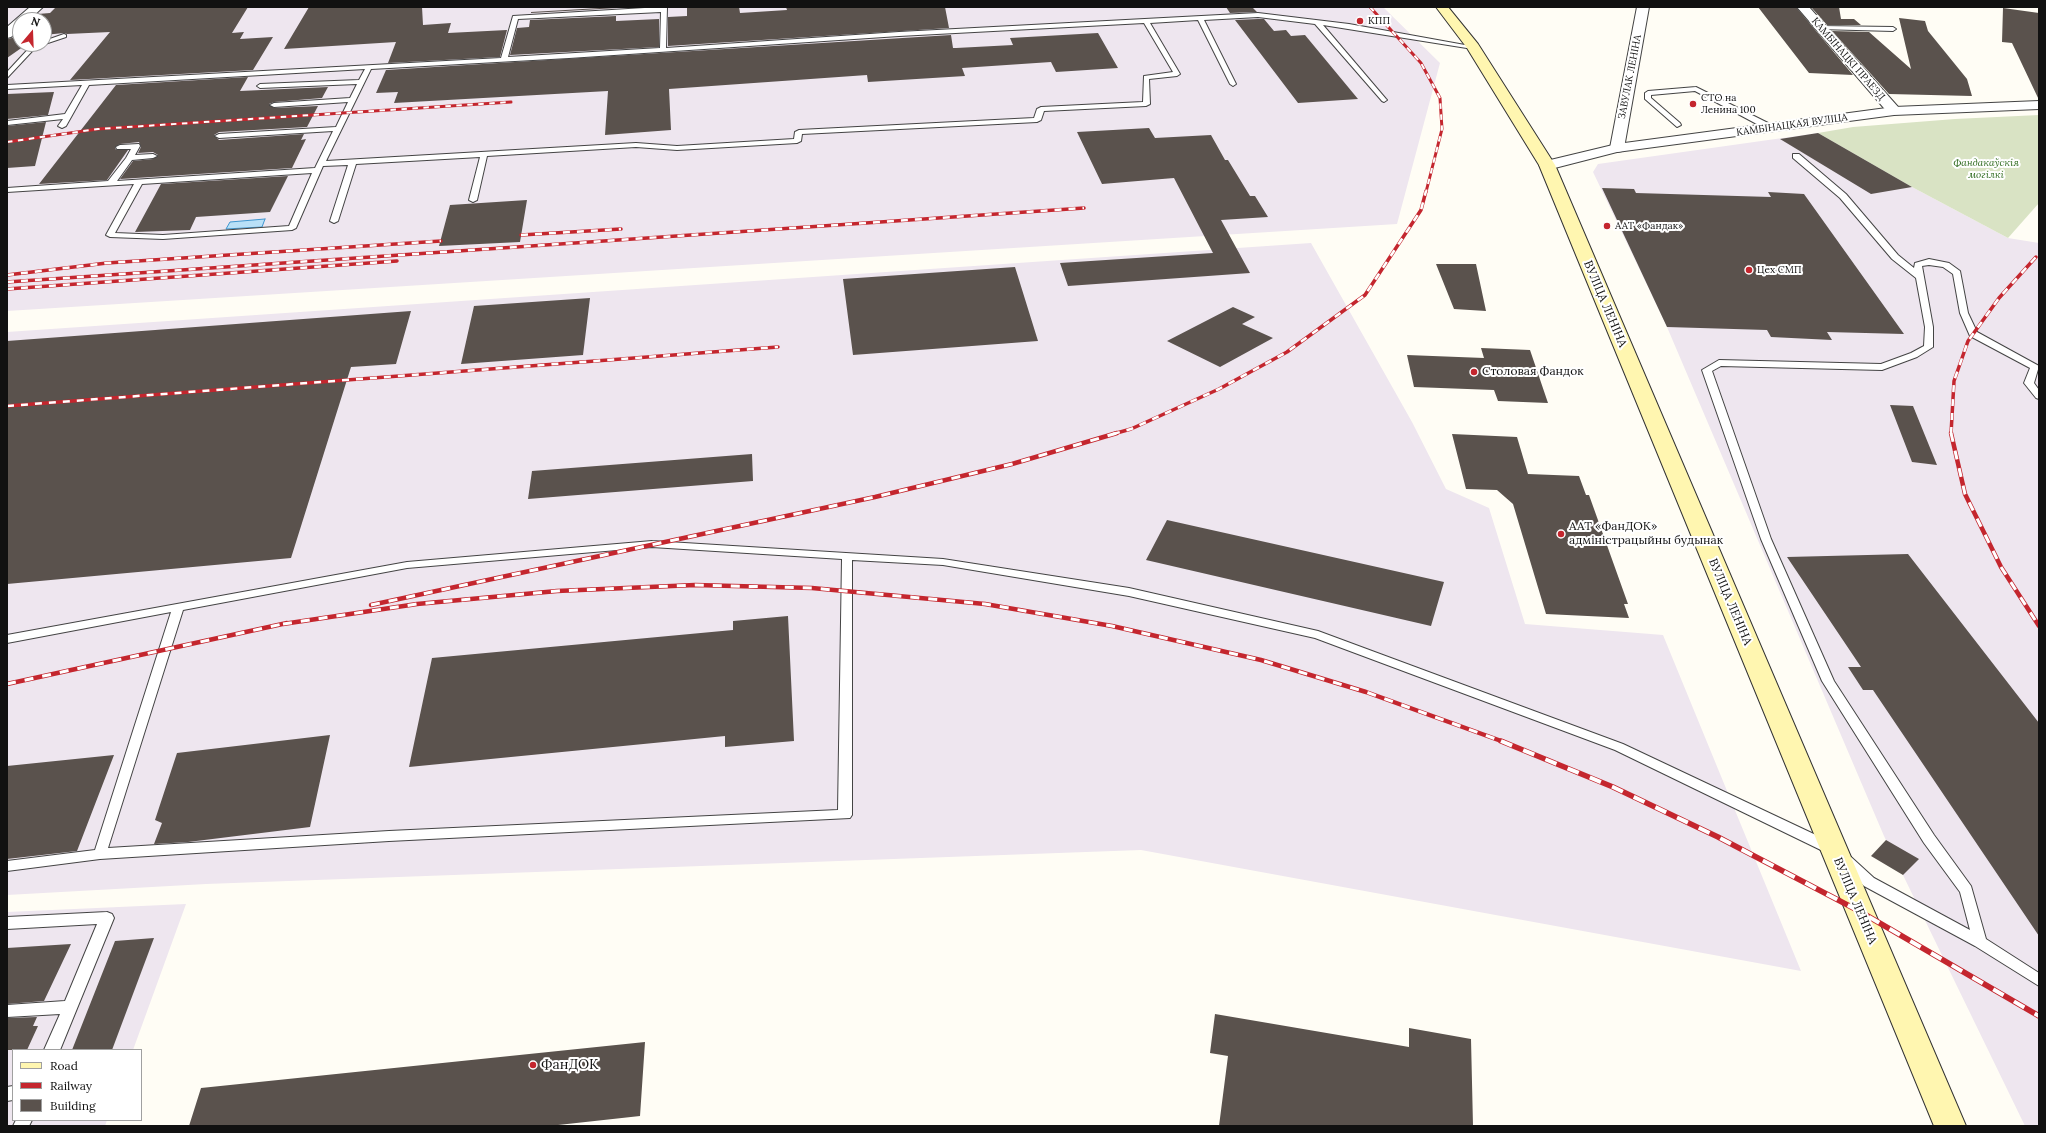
<!DOCTYPE html>
<html>
<head>
<meta charset="utf-8">
<style>
	body { margin:0 }
	#map { position:relative; width:2046px; height:1133px; overflow:hidden; background:#fffdf5; font-family:Lora,serif }
	canvas { display:block }
	.frame { position:absolute; inset:0; border:8px solid #111; pointer-events:none }
	.legend { position:absolute; left:12px; top:1049px; width:130px; height:72px; box-sizing:border-box; background:#fff; border:1px solid #a0a0a0; margin:0; padding:5px 7px; list-style:none; font-size:12px; color:#111 }
	.legend li { display:flex; align-items:center; gap:8px; height:20px }
	.legend b { width:20px; border:1px solid #a0a0a0 }
	.north { position:absolute; left:12px; top:12px; width:40px; height:40px; box-sizing:border-box; background:#fff; border:1px solid #a0a0a0; border-radius:50%; rotate:19deg; font-size:11px; font-weight:700; line-height:16px; text-align:center; color:#111 }
	.north::after { content:''; display:block; margin:auto; width:14px; height:18px; background:#c4262e; clip-path:polygon(50% 0,100% 100%,50% 72%,0 100%) }
</style>
</head>
<body>
<div id="map">
<canvas width="2046" height="1133"></canvas>
<div class="frame"></div>
<ul class="legend">
<li><b style="height:5px;background:#fff6b0"></b>Road</li>
<li><b style="height:5px;background:#c4262e"></b>Railway</li>
<li><b style="height:11px;background:#5a524d"></b>Building</li>
</ul>
<div class="north">N</div>
</div>
<script>
const ctx = document.querySelector('canvas').getContext('2d');
ctx.lineJoin = 'round';
function paint(path, color) {
  ctx.fillStyle = color;
  ctx.fill(path, 'evenodd');
}
function poly(rows) {
  const path = new Path2D();
  for (const r of rows) {
    path.moveTo(r[0], r[1]);
    for (let i = 2; i < r.length; i += 2) path.lineTo(r[i], r[i + 1]);
  }
  return path;
}
function trace(path, color, width, dash) {
  ctx.strokeStyle = color;
  ctx.lineWidth = width;
  ctx.lineCap = dash ? 'butt' : 'round';
  ctx.setLineDash(dash || []);
  ctx.stroke(path);
}
function label(font, color, halo, rows, align = 'center') {
  ctx.font = font + ' Lora,serif';
  ctx.lineWidth = 4;
  ctx.setLineDash([]);
  ctx.textBaseline = 'middle';
  ctx.strokeStyle = halo;
  ctx.fillStyle = color;
  for (const [text, x, y, turn = 0] of rows) {
    ctx.save();
    ctx.translate(x, y);
    ctx.rotate((+turn || 0) * Math.PI / 180);
    ctx.textAlign = isNaN(turn) ? turn : align;
    if (halo) ctx.strokeText(text, 0, 0);
    ctx.fillText(text, 0, 0);
    ctx.restore();
  }
}
paint(poly([
	[7,7,1383,7,1440,63,1397,224,7,311],
	[20,20,44,20,44,44,20,44],
	[1818,133,1912,187,2008,238,2039,243,2039,1126,2025,1126,1884,836,1667,327,1593,172,1598,164],
	[1311,243,1412,422,1446,489,1489,508,1525,624,1663,635,1801,971,1141,850,206,884,7,895,7,332],
	[186,904,133,1050,13,1050,13,1120,107,1120,105,1126,7,1126,7,912]
]), '#eee6ef');
paint(poly([
	[2039,115,2039,203,2008,238,1912,187,1818,133,1853,127,1955,119]
]), '#d9e3c4');
const water = poly([
	[265,219,262,227,226,229,230,222,265,219]
]);
paint(water, '#b9e0f7');
trace(water, '#3f96cf', 1);
paint(poly([
	[56,7,248,7,232,33,244,32,240,39,273,37,253,70,70,80,110,32,67,34,64,33,44,35,44,20,31,20,38,14,50,13],
	[309,7,422,7,423,25,451,23,448,33,507,30,500,57,388,63,396,42,284,49],
	[617,7,617,8,531,13,531,12],
	[739,7,740,13,787,10,786,7,945,7,949,28,668,46,668,17,687,16,687,8],
	[1226,7,1252,7,1257,12,1230,13],
	[1758,7,1796,7,1853,75,1809,73],
	[1811,7,1839,7,1841,19,1854,19,1861,25,1827,25],
	[2003,8,2039,13,2039,100,2012,43,2002,42],
	[616,16,616,21,659,19,659,47,510,55,517,28,529,27,530,20],
	[1899,18,1925,21,1928,31,1967,79,1972,96,1889,94,1832,31,1869,32,1911,69],
	[1258,19,1264,19,1274,31,1286,30,1291,36,1305,35,1358,99,1298,103,1235,20],
	[20,31,20,44,27,44,7,58,7,39,12,38],
	[1098,33,1118,68,1056,72,1051,62,962,68,965,76,868,82,867,75,669,89,671,130,605,135,608,91,394,103,398,92,376,93,386,70,951,35,953,48,956,48,1013,45,1010,38],
	[248,77,240,91,328,87,322,98,274,102,269,104,274,108,318,106,307,127,219,132,214,135,219,140,304,134,301,140,306,139,292,168,120,179,133,161,153,159,158,155,153,152,138,153,141,147,139,142,120,144,115,147,116,150,128,150,107,180,39,184,116,85],
	[54,92,48,115,7,119,7,94],
	[46,122,35,166,7,168,7,126],
	[1149,128,1155,138,1211,135,1225,160,1228,160,1250,196,1255,196,1268,217,1221,220,1250,273,1068,286,1060,263,1213,253,1174,178,1102,184,1077,132],
	[1818,133,1912,187,1871,194,1780,139],
	[288,176,270,212,196,217,190,230,135,232,161,184],
	[1602,188,1634,189,1636,193,1771,197,1768,192,1804,194,1904,334,1827,332,1832,340,1771,337,1767,330,1667,327],
	[527,200,520,242,439,246,450,205],
	[1436,264,1476,264,1486,311,1454,309],
	[1015,267,1038,341,853,355,843,279],
	[590,298,583,355,461,364,474,306],
	[1233,307,1255,317,1242,324,1273,338,1220,367,1167,341],
	[411,311,396,364,351,367,291,558,7,584,7,341],
	[1481,348,1530,350,1548,403,1498,401,1494,390,1414,387,1407,355,1484,358],
	[1890,405,1913,406,1937,465,1912,462],
	[1452,434,1517,437,1528,474,1579,476,1586,495,1589,495,1628,604,1624,604,1629,618,1546,614,1513,504,1497,490,1466,489],
	[752,454,753,481,528,499,532,471],
	[1167,520,1444,582,1431,626,1146,560],
	[1908,554,2039,723,2039,936,1873,690,1863,690,1848,667,1861,667,1787,557],
	[788,616,794,741,725,747,725,736,409,767,432,658,733,630,733,621],
	[330,735,310,827,188,842,154,844,162,823,155,820,177,753],
	[114,755,77,851,7,859,7,766],
	[1886,840,1919,859,1903,875,1871,856],
	[154,938,112,1050,72,1050,115,941],
	[71,944,44,1001,7,1004,7,948],
	[1215,1014,1409,1047,1409,1028,1471,1039,1473,1126,1219,1126,1228,1056,1210,1053],
	[37,1017,33,1026,38,1026,27,1050,7,1050,7,1018],
	[645,1042,640,1116,549,1126,189,1126,201,1088]
]), '#5a524d');
const service = poly([
	[661,7,667,7,666,48,899,32,1258,13,1349,24,1476,47,1473,49,1323,25,1386,99,1387,100,1384,102,1382,101,1315,24,1258,17,1204,20,1236,84,1233,86,1230,84,1198,20,1150,23,1180,74,1177,76,1149,79,1150,104,1146,106,1044,111,1041,120,1037,122,802,134,801,141,797,143,677,150,636,147,487,156,477,200,473,202,469,200,480,157,356,164,338,221,334,223,330,221,348,165,323,166,296,228,292,230,163,239,110,237,106,235,134,184,7,192,7,188,108,181,126,158,131,149,117,149,116,147,120,145,139,144,140,146,135,155,153,154,157,156,153,158,132,160,117,181,315,168,333,131,219,138,215,136,219,134,336,127,348,102,274,107,270,105,274,103,350,98,357,84,260,88,257,86,260,84,359,80,365,69,89,85,66,126,62,128,58,126,63,119,7,125,7,121,65,114,82,85,7,89,7,85,501,58,513,16,661,7],
	[661,12,660,48,508,57,518,19,661,12],
	[1144,23,1173,72,1144,76,1143,102,1041,107,1037,109,1034,118,799,130,795,132,794,139,677,146,636,143,326,161,371,69,569,58,899,36,1144,23],
	[312,173,289,226,163,235,115,233,142,184,312,173],
	[1821,26,1893,27,1896,29,1893,31,1819,29,1819,27,1821,26],
	[64,34,66,35,66,37,36,47,7,78,7,72,32,45,44,44,44,41,64,34],
	[1696,87,1774,126,1775,128,1768,130,1695,91,1651,95,1651,98,1680,123,1681,125,1677,127,1645,99,1645,93,1648,91,1696,87],
	[1793,154,1799,154,1846,194,1898,255,1914,268,1915,263,1929,259,1949,263,1960,271,1968,313,1977,332,2039,366,2034,383,2039,390,2039,399,2036,398,2024,383,2030,368,1970,336,1960,313,1953,274,1943,267,1929,265,1922,266,1933,327,1933,347,1917,357,1882,370,1721,366,1712,371,1771,539,1834,681,1934,835,1971,886,1986,939,2039,973,2039,986,1975,946,1864,886,1839,861,1841,857,1846,856,1851,857,1874,878,1970,930,1960,892,1924,843,1822,681,1761,539,1702,370,1719,360,1881,364,1911,353,1924,346,1925,327,1916,278,1892,259,1840,198,1793,158,1793,154],
	[652,541,943,559,1129,588,1318,631,1623,744,1835,844,1837,848,1835,852,1830,853,1825,852,1615,750,1315,638,1129,596,943,565,852,560,852,815,850,818,389,841,100,859,7,871,7,861,95,850,171,612,7,643,7,635,407,562,652,541],
	[652,547,842,559,838,810,389,831,108,848,183,610,407,568,652,547],
	[107,912,112,914,114,918,60,1050,44,1050,60,1014,7,1017,7,1005,65,1001,97,924,7,929,7,917,107,912],
	[13,1086,13,1100,7,1101,7,1087,13,1086],
	[16,1120,32,1120,29,1126,13,1126,16,1120]
]);
const minor = poly([
	[30,7,43,7,29,20,20,20,20,29,11,37,7,38,7,27,30,7],
	[1637,7,1649,7,1624,148,1622,151,1617,152,1612,151,1610,148,1637,7],
	[1797,7,1809,7,1899,108,1901,111,1899,114,1889,114,1797,7]
]);
const tertiary = poly([
	[2039,101,2039,109,1894,115,1617,152,1547,170,1542,168,1539,165,1542,162,1617,144,1894,107,2039,101]
]);
const secondary = poly([
	[1436,7,1448,7,1478,44,1555,165,1966,1126,1934,1126,1539,165,1467,48,1436,7]
]);
trace(service, '#444', 2);
trace(minor, '#444', 2);
trace(tertiary, '#444', 2);
trace(secondary, '#333', 2);
paint(service, '#fff');
paint(minor, '#fff');
paint(tertiary, '#fff');
paint(secondary, '#fff6b0');
const railFar3 = poly([
	[1370,7,1421,63,1440,98,1442,129,1426,192],
	[7,142,98,129,511,102]
]);
const railFar2 = poly([
	[521,235,621,229],
	[7,275,107,263,441,241],
	[7,282,1084,208],
	[7,289,397,261],
	[7,406,778,347],
	[1113,434,1131,429,1219,389,1287,352,1365,295,1421,210,1426,191],
	[1951,434,1954,381,1968,341,1999,298,2036,257]
]);
const railFar1 = poly([
	[1951,433,1965,494,2001,567,2039,626],
	[371,605,875,497,1012,464,1117,433],
	[283,624,417,604,557,591,695,585,812,588,985,604,1112,626,1261,660,1366,692,1504,742],
	[7,684,287,623]
]);
const rail = poly([
	[1501,741,1613,787,1718,837,1859,911,2039,1016]
]);
trace(railFar3, '#c4262e', 3);
trace(railFar2, '#c4262e', 3.5);
trace(railFar1, '#c4262e', 4.5);
trace(rail, '#c4262e', 5.5);
trace(railFar3, '#fff', 2, [5.5]);
trace(railFar2, '#fff', 2.5, [7]);
trace(railFar1, '#fff', 3, [9]);
trace(rail, '#fff', 4, [12]);
for (const [x, y, r, color] of [
	[1360,21,4,"#c4262e"],
	[1693,104,4,"#c4262e"],
	[1607,226,4,"#c4262e"],
	[1749,270,4,"#c4262e"],
	[1474,372,4,"#c4262e"],
	[1561,534,4,"#c4262e"],
	[533,1065,4,"#c4262e"]
]) {
  const dot = new Path2D();
  dot.arc(x, y, r, 0, 2 * Math.PI);
  ctx.fillStyle = color;
  ctx.fill(dot);
  trace(dot, '#fff', 1.5);
}
label('10px', '#111', '#fff', [
	["КПП",1368,21],
	["СТО на",1701,98],
	["Ленина 100",1701,110],
	["ААТ «Фандак»",1615,226],
	["Цех СМП",1757,270]
], 'left');
label('10px', '#111', '#fff', [
	["КАМБІНАЦКІ ПРАЕЗД",1848,59,49],
	["ЗАВУЛАК ЛЕНІНА",1630,77,-79],
	["КАМБІНАЦКАЯ ВУЛІЦА",1792,125,-8]
]);
label('italic 10px', '#2f6b1f', '#fff', [
	["Фандакаўскія",1986,163],
	["могілкі",1986,175]
]);
label('12px', '#111', '#fff', [
	["ВУЛІЦА ЛЕНІНА",1605,304,67],
	["ВУЛІЦА ЛЕНІНА",1730,602,67],
	["ВУЛІЦА ЛЕНІНА",1855,901,67]
]);
label('12px', '#111', '#fff', [
	["Столовая Фандок",1482,372],
	["ААТ «ФанДОК»",1569,527],
	["адміністрацыйны будынак",1569,541]
], 'left');
label('14px', '#111', '#fff', [
	["ФанДОК",541,1065]
], 'left');
</script>
</body>
</html>
